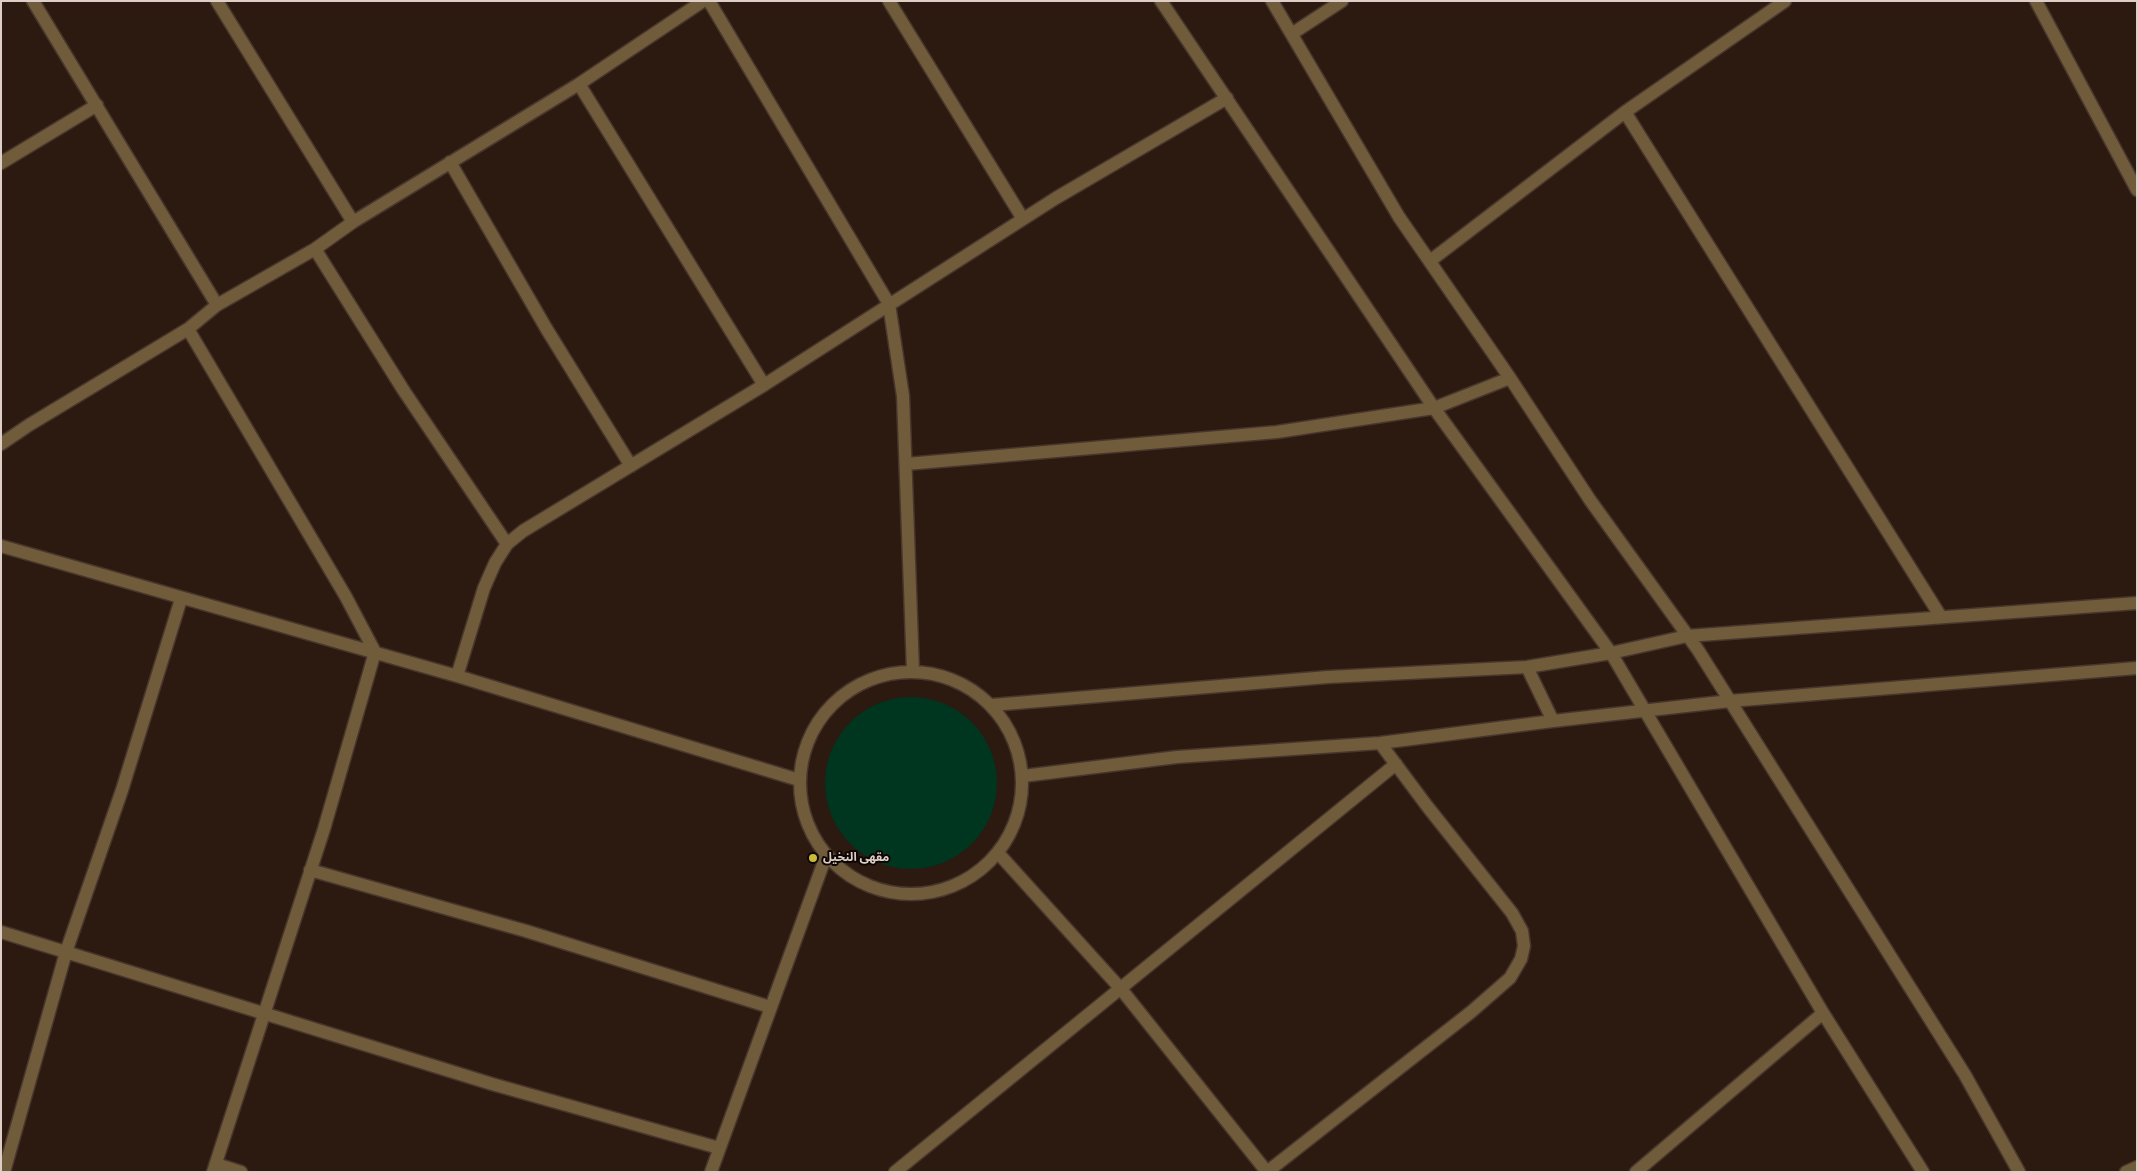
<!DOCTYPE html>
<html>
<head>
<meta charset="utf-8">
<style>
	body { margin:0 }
	#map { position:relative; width:2138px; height:1173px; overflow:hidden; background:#2c190f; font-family:"Roboto Condensed",sans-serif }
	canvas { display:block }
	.frame { position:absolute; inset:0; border:2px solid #ddcfc8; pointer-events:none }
</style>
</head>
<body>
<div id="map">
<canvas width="2138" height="1173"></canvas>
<div class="frame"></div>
</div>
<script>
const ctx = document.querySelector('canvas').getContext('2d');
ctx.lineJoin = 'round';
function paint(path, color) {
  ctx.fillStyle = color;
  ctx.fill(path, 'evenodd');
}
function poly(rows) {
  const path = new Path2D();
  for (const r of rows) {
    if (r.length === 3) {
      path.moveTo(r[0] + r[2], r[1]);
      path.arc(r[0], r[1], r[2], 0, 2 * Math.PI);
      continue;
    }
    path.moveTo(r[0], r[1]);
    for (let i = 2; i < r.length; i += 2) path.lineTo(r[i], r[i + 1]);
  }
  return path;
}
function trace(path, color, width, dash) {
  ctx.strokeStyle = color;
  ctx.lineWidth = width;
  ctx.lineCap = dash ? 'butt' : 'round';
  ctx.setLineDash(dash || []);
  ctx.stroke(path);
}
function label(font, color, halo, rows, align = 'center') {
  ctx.font = font + ' "Roboto Condensed","Noto Sans Arabic",sans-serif';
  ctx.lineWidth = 4;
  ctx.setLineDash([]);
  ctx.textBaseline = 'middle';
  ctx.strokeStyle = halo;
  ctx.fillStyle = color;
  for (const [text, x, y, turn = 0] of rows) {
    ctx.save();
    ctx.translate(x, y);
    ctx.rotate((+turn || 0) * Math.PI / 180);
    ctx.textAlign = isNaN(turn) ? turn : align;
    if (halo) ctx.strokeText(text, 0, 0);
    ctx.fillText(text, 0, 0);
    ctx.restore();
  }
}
paint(poly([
	[911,783,86]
]), '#00351f');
const street = poly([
	[33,1,217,305],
	[217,1,353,222],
	[709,1,889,304,903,396,913,671],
	[889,1,1023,219],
	[1161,1,1434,408,1611,653,1823,1013,1923,1172],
	[1272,1,1399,217,1510,378,1590,500,1698,650,1965,1075,2019,1172],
	[2036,1,2137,190],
	[1293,33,1342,1],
	[579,84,764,385],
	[1625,112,1941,617],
	[450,162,546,328,631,466],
	[1,163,97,105],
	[315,249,404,391,507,544],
	[1430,261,1625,112,1785,1],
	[188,329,346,597,375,652,324,829,213,1172],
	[1,444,29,425,188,329,217,305,315,249,353,222,579,84,703,1],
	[906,464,1277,432,1434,408,1510,378],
	[1,546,457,676,799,780],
	[1527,667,1553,721],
	[911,783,111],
	[457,676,484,588,495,563,507,544,523,531,764,385,1056,198,1227,98],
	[992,705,1328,677,1527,667,1611,653,1687,636,2137,603],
	[1023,776,1177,757,1380,743,1553,721,1730,701,2137,668],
	[999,854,1121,989,1267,1172],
	[310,870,526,931,770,1007],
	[1,932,492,1084,719,1148],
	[216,1164,241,1172],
	[4,1172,66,952,122,790,181,599],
	[711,1172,826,856],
	[895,1172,1396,764],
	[1267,1172,1471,1012,1510,978,1521,959,1524,946,1522,931,1512,913,1427,806,1380,743],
	[1636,1172,1823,1013],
	[2126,1172,2137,1167]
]);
trace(street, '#48362d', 15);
trace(street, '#705b3b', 12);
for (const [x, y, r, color] of [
	[813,858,5,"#c8bb3b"]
]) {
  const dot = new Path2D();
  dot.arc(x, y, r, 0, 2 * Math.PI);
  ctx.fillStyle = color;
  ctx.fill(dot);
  trace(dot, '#0e0603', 2);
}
label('bold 12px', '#ddcfc8', '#0e0603', [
	["مقهى النخيل",823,858]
], 'left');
</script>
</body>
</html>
